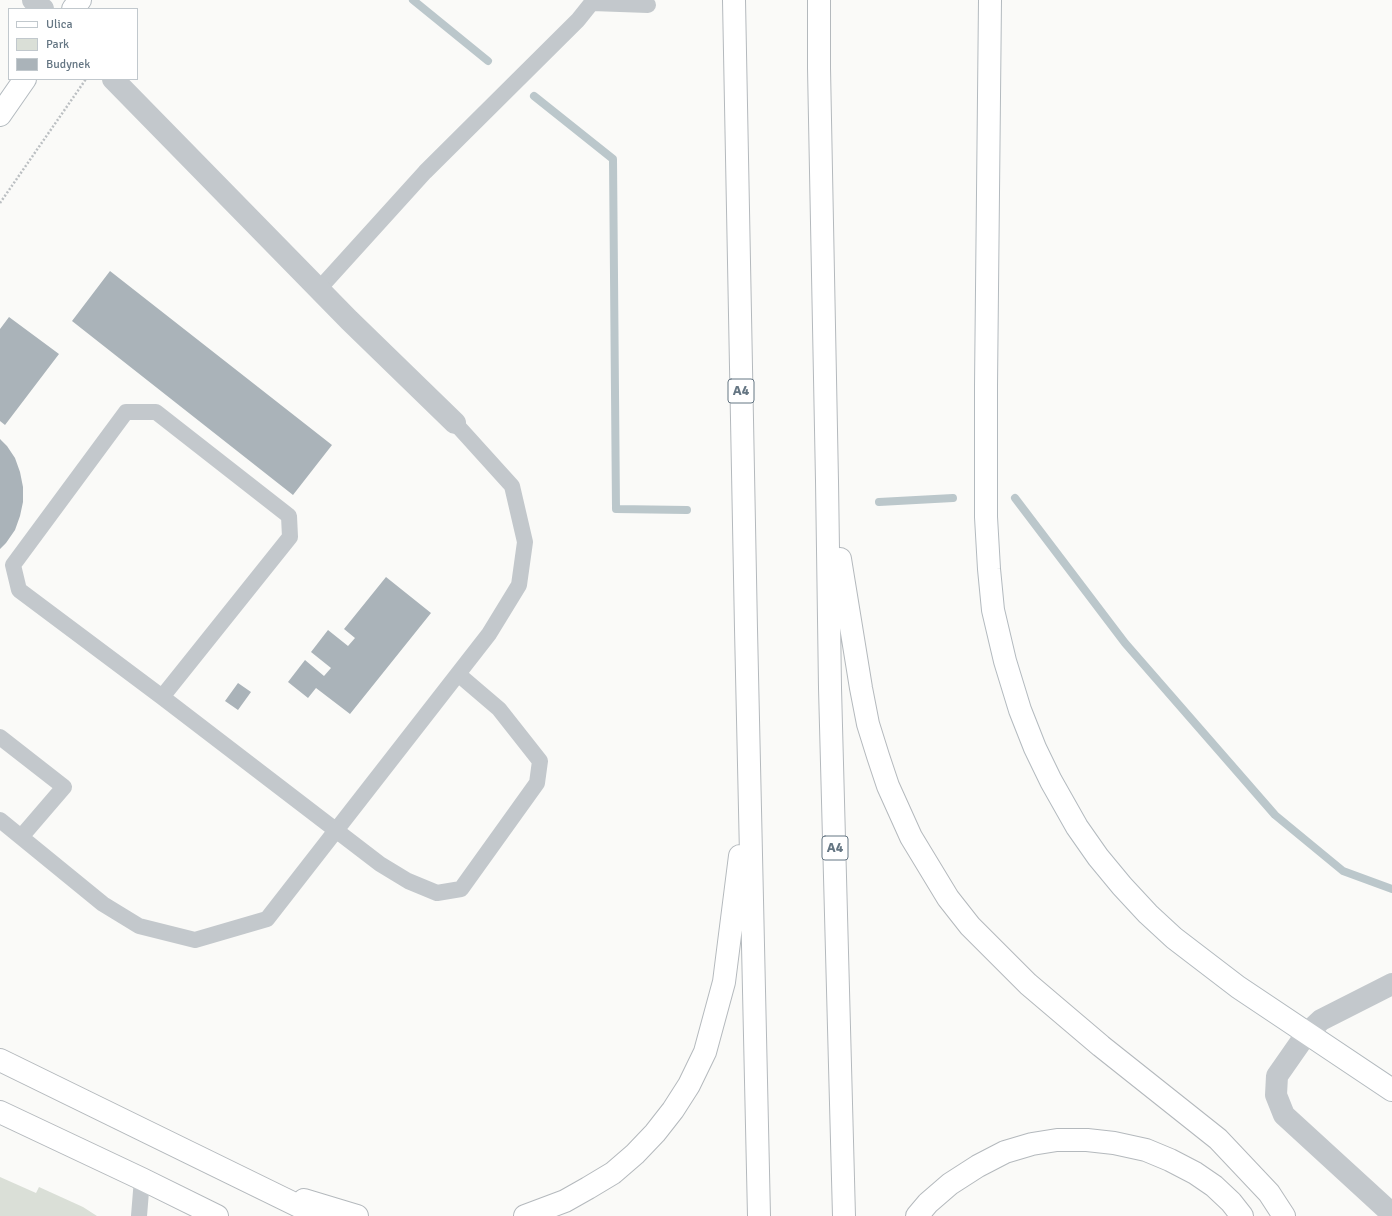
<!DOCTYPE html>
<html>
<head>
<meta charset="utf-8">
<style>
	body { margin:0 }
	#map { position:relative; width:1392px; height:1216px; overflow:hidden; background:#fafaf8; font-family:Signika,sans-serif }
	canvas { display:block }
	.legend { position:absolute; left:8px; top:8px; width:130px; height:72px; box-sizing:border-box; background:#fff; border:1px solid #c1c8cd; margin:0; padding:5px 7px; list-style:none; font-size:12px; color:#657683 }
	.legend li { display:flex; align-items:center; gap:8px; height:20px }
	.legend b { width:20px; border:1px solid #c1c8cd }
</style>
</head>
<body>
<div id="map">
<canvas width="1392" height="1216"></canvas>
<ul class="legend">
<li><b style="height:5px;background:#fff"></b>Ulica</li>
<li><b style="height:11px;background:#dadfd7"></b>Park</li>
<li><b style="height:11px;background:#aab3b9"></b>Budynek</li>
</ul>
</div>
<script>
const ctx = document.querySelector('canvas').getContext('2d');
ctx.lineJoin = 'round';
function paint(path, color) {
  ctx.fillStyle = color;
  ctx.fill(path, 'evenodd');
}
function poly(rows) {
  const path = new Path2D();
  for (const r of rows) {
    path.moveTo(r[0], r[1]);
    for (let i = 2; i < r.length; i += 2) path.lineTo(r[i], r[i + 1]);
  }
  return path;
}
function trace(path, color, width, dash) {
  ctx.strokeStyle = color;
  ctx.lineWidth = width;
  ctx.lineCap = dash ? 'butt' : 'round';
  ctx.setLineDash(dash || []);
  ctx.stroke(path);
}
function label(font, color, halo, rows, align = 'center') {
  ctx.font = font + ' Signika,sans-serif';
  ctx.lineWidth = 4;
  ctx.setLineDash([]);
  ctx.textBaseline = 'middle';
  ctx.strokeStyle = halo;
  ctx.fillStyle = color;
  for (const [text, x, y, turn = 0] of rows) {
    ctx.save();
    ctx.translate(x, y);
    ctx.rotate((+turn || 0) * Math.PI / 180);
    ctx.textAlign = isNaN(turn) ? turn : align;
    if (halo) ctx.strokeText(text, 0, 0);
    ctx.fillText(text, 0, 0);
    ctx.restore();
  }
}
paint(poly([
	[0,1177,36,1193,39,1187,83,1207,97,1216,0,1216]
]), '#dadfd7');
trace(poly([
	[413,0,488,61],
	[534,96,613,159,616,509,687,510],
	[1015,498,1125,643,1275,815,1343,871,1392,889],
	[879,502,953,498]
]), '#bbc7cb', 8);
paint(poly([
	[110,271,332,445,293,495,72,321],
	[9,317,59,354,5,425,0,421,0,329],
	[0,439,7,446,15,458,20,472,23,487,23,502,20,516,15,530,6,543,0,549],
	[386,577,431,613,350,714,316,688,308,698,288,682,305,660,324,676,331,668,311,652,328,630,348,646,355,638,344,629],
	[238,683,251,692,238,710,225,701]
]), '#aab3b9');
const secondary = poly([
	[990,0,986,386,986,517,989,569,993,610,1005,661,1020,710,1035,748,1051,781,1077,827,1098,857,1122,886,1148,914,1174,938,1238,987,1392,1090],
	[73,9,80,0],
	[0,115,25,79]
]);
const highway = poly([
	[734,0,746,629,759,1216],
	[819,0,819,68,827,481,830,688,844,1216],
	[840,559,861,688,868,724,878,756,888,786,911,837,948,898,970,926,1028,984,1101,1046,1218,1139,1269,1193,1284,1216],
	[0,1060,319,1216],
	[0,1112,142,1179,217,1216],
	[304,1200,357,1216],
	[525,1216,565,1201,588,1188,613,1173,635,1154,655,1133,673,1110,689,1085,705,1052,724,982,740,856],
	[917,1216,928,1203,950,1184,978,1166,1005,1152,1032,1144,1057,1140,1087,1140,1114,1143,1146,1150,1170,1160,1195,1173,1214,1186,1231,1202,1242,1216]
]);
trace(secondary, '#b3babf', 24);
trace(highway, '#b4b9bd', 24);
trace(poly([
	[0,203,86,79]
]), '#bbbfc2', 2.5, [2, 2]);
trace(poly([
	[592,3,648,5],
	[319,289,425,172,578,20,594,0],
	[162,697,290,537,289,516,156,412,126,412,13,565,19,590,162,697,380,864,408,881,437,893,461,889,537,783,540,761,499,709,458,674],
	[0,737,64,787,21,837],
	[0,820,103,904,139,926,195,940,267,919,489,634,519,585,525,542,512,486,455,423],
	[139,1216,142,1179]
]), '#c3c8cc', 16);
trace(poly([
	[33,0,43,9],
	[113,79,349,320,455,423],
	[1392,984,1321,1020,1307,1033,1277,1076,1276,1095,1284,1115,1392,1214]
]), '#c3c8cc', 22);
trace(secondary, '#fff', 22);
trace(highway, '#fff', 22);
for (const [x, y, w] of [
	[741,391,26],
	[835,848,26]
]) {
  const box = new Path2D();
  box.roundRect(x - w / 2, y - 12, w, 24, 3);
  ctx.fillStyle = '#fff';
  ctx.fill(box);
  trace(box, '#657683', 1);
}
label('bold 14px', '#657683', null, [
	["A4",741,391],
	["A4",835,848]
]);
</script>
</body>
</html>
